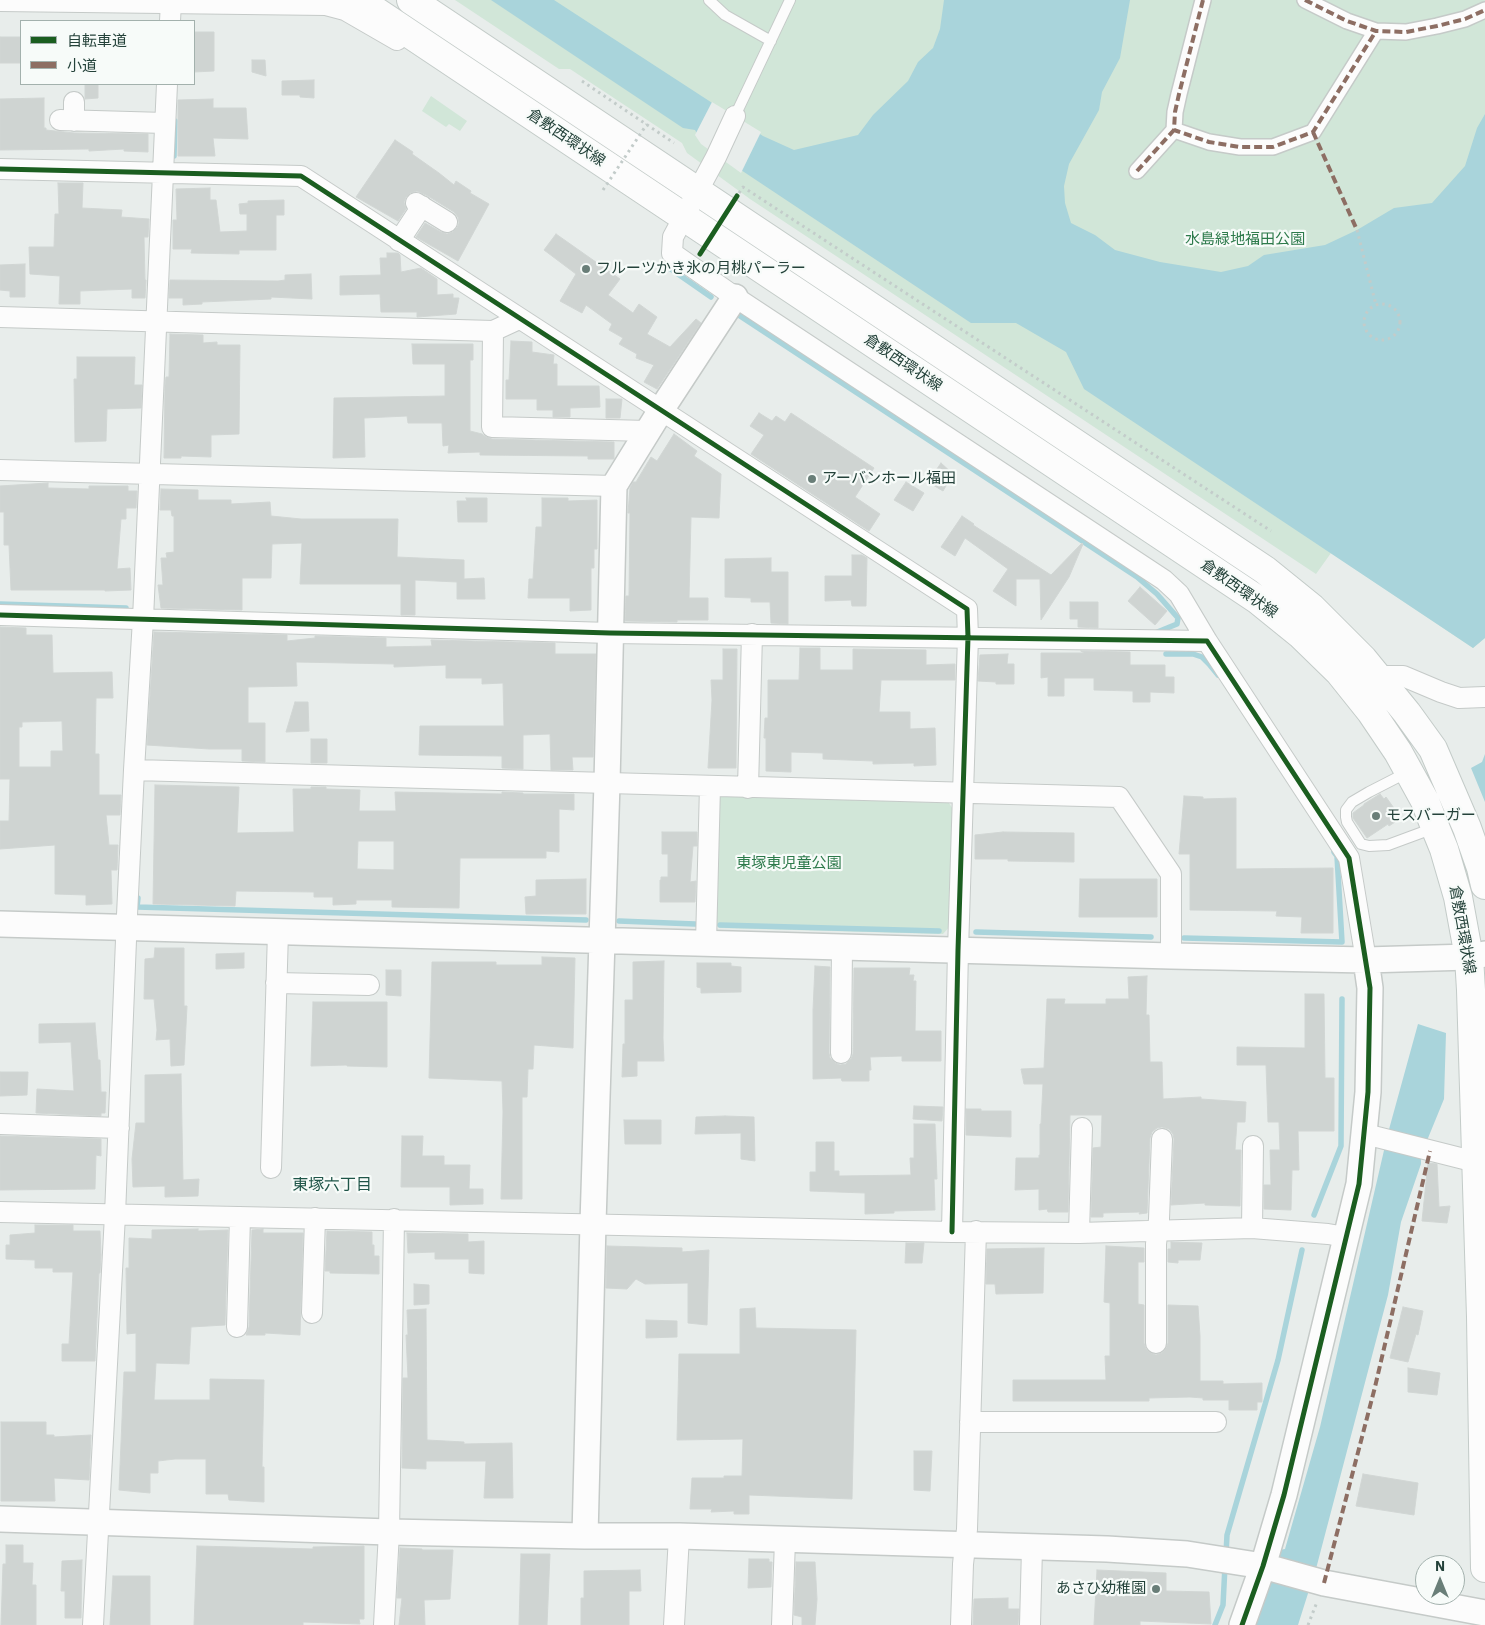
<!DOCTYPE html>
<html>
<head>
<meta charset="utf-8">
<style>
	body { margin:0 }
	#map { position:relative; width:1485px; height:1625px; overflow:hidden; background:#e8edeb; font-family:"IBM Plex Sans","Noto Sans JP",sans-serif }
	canvas { display:block }
	.legend { position:absolute; left:20px; top:20px; width:175px; height:65px; box-sizing:border-box; background:#f7fbf9; border:1px solid #a3b1ad; margin:0; padding:6px 9px; list-style:none; font-size:15px; color:#24423a }
	.legend li { display:flex; align-items:center; gap:10px; height:25px }
	.legend b { width:25px; border:1px solid #a3b1ad }
	.north { position:absolute; left:1415px; top:1555px; width:50px; height:50px; box-sizing:border-box; background:#f7fbf9; border:1px solid #a3b1ad; border-radius:50%; rotate:0deg; font-size:14px; font-weight:700; line-height:20px; text-align:center; color:#24423a }
	.north::after { content:''; display:block; margin:auto; width:18px; height:22px; background:#697e78; clip-path:polygon(50% 0,100% 100%,50% 72%,0 100%) }
</style>
</head>
<body>
<div id="map">
<canvas width="1485" height="1625"></canvas>
<ul class="legend">
<li><b style="height:6px;background:#1b5e20"></b>自転車道</li>
<li><b style="height:6px;background:#8d6e63"></b>小道</li>
</ul>
<div class="north">N</div>
</div>
<script>
const ctx = document.querySelector('canvas').getContext('2d');
ctx.lineJoin = 'round';
function paint(path, color) {
  ctx.fillStyle = color;
  ctx.fill(path, 'evenodd');
}
function poly(rows) {
  const path = new Path2D();
  for (const r of rows) {
    if (r.length === 3) {
      path.moveTo(r[0] + r[2], r[1]);
      path.arc(r[0], r[1], r[2], 0, 2 * Math.PI);
      continue;
    }
    path.moveTo(r[0], r[1]);
    for (let i = 2; i < r.length; i += 2) path.lineTo(r[i], r[i + 1]);
  }
  return path;
}
function trace(path, color, width, dash) {
  ctx.strokeStyle = color;
  ctx.lineWidth = width;
  ctx.lineCap = dash ? 'butt' : 'round';
  ctx.setLineDash(dash || []);
  ctx.stroke(path);
}
function label(font, color, halo, rows, align = 'center') {
  ctx.font = font + ' "IBM Plex Sans","Noto Sans JP",sans-serif';
  ctx.lineWidth = 4.5;
  ctx.setLineDash([]);
  ctx.textBaseline = 'middle';
  ctx.strokeStyle = halo;
  ctx.fillStyle = color;
  for (const [text, x, y, turn = 0] of rows) {
    ctx.save();
    ctx.translate(x, y);
    ctx.rotate((+turn || 0) * Math.PI / 180);
    ctx.textAlign = isNaN(turn) ? turn : align;
    if (halo) ctx.strokeText(text, 0, 0);
    ctx.fillText(text, 0, 0);
    ctx.restore();
  }
}
paint(poly([
	[455,0,1485,0,1485,638,1473,648,1331,553,1316,574,750,199,687,153,682,143,570,69,559,69],
	[431,96,467,121,460,131,449,124,446,127,422,111],
	[721,796,949,803,954,811,951,925,943,934,719,928,712,919,714,803]
]), '#d1e6d8');
paint(poly([
	[491,0,554,0,763,136,794,150,858,135,873,115,908,81,918,62,933,48,940,29,944,0,1130,0,1120,58,1102,92,1099,110,1069,164,1064,186,1065,203,1071,223,1095,235,1115,250,1160,262,1221,272,1248,266,1264,255,1325,245,1357,230,1394,208,1432,203,1465,166,1477,128,1485,114,1485,638,1473,648,1084,389,1066,352,1016,323,971,323,744,172,703,143,695,130,683,128],
	[1485,754,1485,802,1471,768,1482,762],
	[1418,1024,1446,1033,1444,1099,1426,1143,1388,1133],
	[1385,1146,1421,1153,1421,1164,1401,1222,1388,1295,1317,1565,1298,1625,1254,1625,1279,1550,1285,1549,1320,1427]
]), '#a9d4db');
paint(poly([
	[712,102,761,132,741,173,701,144,695,135]
]), '#e8edeb');
trace(poly([
	[174,156,175,121],
	[665,265,711,297],
	[740,316,1137,577,1157,594,1178,618,1177,624,1155,633],
	[0,604,126,608],
	[1166,654,1193,654,1202,657,1209,664,1218,675],
	[138,898,137,907,586,920],
	[619,921,695,924],
	[720,925,939,931],
	[976,932,1151,937],
	[1184,938,1342,942,1337,856,1334,852],
	[1314,1215,1341,1146,1342,999],
	[1226,1554,1227,1535,1278,1360,1302,1250],
	[1215,1625,1223,1605,1225,1566]
]), '#a9d4db', 5.5);
const building = poly([
	[194,32,214,32,214,71,194,72,194,32],
	[0,37,21,37,21,63,0,63,0,37],
	[252,60,265,60,266,76,252,72,252,60],
	[314,80,314,98,300,97,300,95,282,95,282,81,314,80],
	[85,84,98,84,98,98,85,99,85,84],
	[44,98,44,128,46,128,46,130,74,133,148,134,148,152,124,151,124,149,89,151,89,149,0,150,0,99,44,98],
	[213,99,213,108,246,108,248,139,213,138,215,156,178,156,178,100,213,99],
	[395,140,413,152,412,154,439,173,454,185,456,181,471,191,470,193,489,204,458,261,416,237,425,223,441,232,447,234,453,232,457,228,459,223,458,217,454,212,428,196,417,191,410,193,406,197,404,202,406,209,398,221,356,197,395,140],
	[58,183,83,183,82,208,122,210,121,217,149,219,148,237,144,237,145,280,146,280,145,298,132,298,132,289,80,291,80,304,59,304,60,276,30,274,29,247,54,247,55,214,59,214,58,183],
	[210,188,210,200,216,200,220,232,247,231,247,214,240,214,239,204,248,203,248,201,284,200,284,215,276,215,276,250,239,250,239,254,191,253,192,249,173,249,173,220,177,220,176,189,210,188],
	[556,234,620,279,608,295,633,313,639,304,657,317,647,334,670,347,696,319,701,323,657,389,644,382,654,365,636,358,637,354,619,344,623,338,609,330,612,324,586,305,582,313,560,301,576,274,544,250,556,234],
	[387,253,398,253,400,255,401,272,421,268,437,279,437,295,453,294,453,298,459,298,456,314,417,317,417,312,381,312,380,294,340,295,340,276,381,275,380,258,387,258,387,253],
	[25,264,25,297,10,297,10,291,0,290,0,265,25,264],
	[311,274,312,299,271,297,271,299,202,302,202,304,183,305,183,298,169,298,170,280,278,281,285,280,285,275,311,274],
	[170,334,203,335,203,343,217,342,217,345,240,345,239,434,211,435,211,457,181,456,181,458,164,458,165,385,166,377,169,377,170,334],
	[511,341,532,342,532,352,554,355,553,364,557,364,557,386,599,386,600,407,570,408,570,417,553,417,553,410,537,410,537,399,506,399,506,380,509,380,511,341],
	[412,344,473,344,473,360,470,360,470,431,482,434,486,437,492,439,614,442,614,459,588,459,588,456,480,455,480,452,448,453,449,445,443,446,442,423,408,423,407,416,364,418,365,457,333,458,334,398,445,396,445,364,413,364,412,344],
	[77,357,135,357,134,385,142,385,141,408,107,409,106,441,75,442,74,379,77,379,77,357],
	[606,399,622,399,620,418,606,418,606,399],
	[759,413,772,421,776,416,785,422,791,413,874,468,855,497,880,514,869,531,751,454,764,435,750,426,759,413],
	[674,434,697,451,694,456,721,474,719,518,691,517,689,598,708,598,708,620,677,620,677,622,625,621,626,596,629,596,630,513,628,513,630,488,633,482,636,482,651,457,657,461,674,434],
	[941,463,953,474,943,491,928,482,941,463],
	[906,482,924,493,913,511,894,500,906,482],
	[48,483,48,488,89,489,89,486,128,486,128,491,137,491,136,508,126,508,126,519,121,519,117,569,130,568,131,590,105,591,105,590,11,590,9,545,4,545,4,512,0,512,0,486,48,483],
	[161,489,198,490,198,500,231,500,231,504,270,502,271,516,301,519,398,519,397,557,464,560,464,579,484,578,485,599,457,599,457,582,415,580,415,615,401,615,401,584,300,584,302,543,272,544,271,578,242,578,242,610,161,608,158,585,163,585,161,558,167,558,166,553,174,552,174,516,172,516,171,510,160,510,161,489],
	[466,498,487,498,487,522,458,522,457,501,467,501,466,498],
	[542,498,568,498,568,501,597,500,597,549,594,549,594,568,591,568,591,610,570,611,570,598,528,598,529,579,533,579,536,527,542,527,542,498],
	[962,516,974,524,973,525,1051,575,1082,543,1083,544,1069,577,1041,620,1040,579,1016,579,1016,606,993,591,1008,569,965,538,955,556,941,547,962,516],
	[852,555,862,555,867,558,866,606,852,606,851,600,825,601,825,576,852,576,852,555],
	[771,558,771,572,788,572,788,624,771,623,770,602,751,602,751,598,725,597,725,559,771,558],
	[1140,587,1167,611,1155,625,1128,601,1140,587],
	[1070,602,1098,602,1098,628,1078,627,1078,619,1070,619,1070,602],
	[0,627,26,628,26,635,52,635,53,673,112,672,113,698,96,698,95,754,99,754,99,795,121,795,120,815,106,815,109,845,118,845,117,870,111,870,112,904,86,905,86,895,55,894,55,845,0,849,0,821,9,821,10,779,0,779,0,627],
	[62,721,63,751,51,751,51,767,19,767,19,727,22,727,22,722,62,721],
	[154,632,287,635,287,641,315,638,315,636,386,638,386,647,432,646,431,640,555,643,555,654,596,654,593,757,572,757,573,770,551,770,550,734,523,735,523,769,502,768,502,756,419,755,420,726,504,726,503,683,482,684,482,678,446,678,446,665,394,667,394,664,296,662,297,686,248,687,248,723,265,723,265,762,242,761,242,749,209,749,147,745,154,632],
	[800,648,820,648,820,670,853,670,853,649,926,650,926,665,955,664,955,680,881,680,879,712,910,712,910,729,935,728,936,765,914,766,914,763,873,764,873,761,823,759,823,753,791,752,791,772,766,771,766,738,764,738,765,718,768,718,768,680,799,680,800,648],
	[723,649,737,649,736,768,708,768,712,700,711,680,723,680,723,649],
	[1081,651,1130,652,1130,665,1165,665,1165,677,1174,677,1174,693,1150,692,1150,702,1133,702,1133,691,1094,690,1094,678,1064,678,1064,696,1048,696,1048,677,1041,678,1041,653,1084,653,1081,651],
	[1008,654,1007,664,1014,664,1014,684,996,684,996,682,978,681,980,655,1008,654],
	[295,702,308,702,309,731,286,732,295,702],
	[311,739,327,739,327,763,311,763,311,739],
	[155,785,239,787,237,833,294,832,293,789,311,789,311,787,326,787,326,789,360,790,359,811,396,811,395,792,502,794,502,792,523,793,523,794,574,794,574,810,559,809,559,852,546,851,546,858,460,858,459,908,392,907,392,900,356,900,356,904,333,905,333,897,314,897,314,892,236,891,235,906,153,904,155,785],
	[358,841,394,841,394,870,357,869,358,841],
	[1380,794,1384,799,1386,797,1401,818,1389,826,1388,824,1367,838,1353,818,1353,813,1364,805,1364,804,1380,794],
	[1184,796,1203,797,1203,799,1236,798,1236,869,1333,868,1333,933,1301,933,1302,917,1276,916,1277,911,1190,910,1190,854,1179,854,1184,796],
	[662,832,697,832,697,846,693,846,690,882,696,881,695,902,660,902,660,880,661,880,661,877,668,877,668,854,662,854,662,832],
	[1003,832,1074,833,1074,862,1008,861,1008,859,975,859,975,835,1003,832],
	[586,879,586,914,526,914,525,897,536,896,536,880,586,879],
	[1080,879,1157,879,1157,917,1079,917,1080,879],
	[155,948,184,948,184,1006,187,1006,184,1065,171,1066,170,1039,156,1040,157,1030,154,999,144,999,145,959,154,958,155,948],
	[244,953,244,968,216,969,216,954,244,953],
	[542,957,575,958,573,1048,534,1045,533,1069,528,1069,527,1097,522,1097,522,1199,501,1199,503,1112,502,1081,429,1078,432,962,496,962,496,965,542,965,542,957],
	[664,961,663,1038,664,1061,637,1061,637,1076,622,1077,623,1044,625,1044,625,1000,633,1000,633,962,664,961],
	[697,963,731,963,731,966,741,967,741,992,701,993,701,988,697,987,697,963],
	[815,966,830,967,829,1053,830,1058,835,1063,840,1065,846,1064,851,1059,853,1054,854,968,910,968,909,975,914,975,913,981,916,981,915,1031,941,1031,941,1061,902,1061,902,1056,870,1057,871,1070,869,1070,869,1081,842,1081,841,1078,813,1079,813,1010,815,966],
	[386,970,401,970,401,996,386,995,386,970],
	[1147,976,1146,1015,1149,1015,1150,1062,1162,1062,1163,1099,1201,1097,1201,1099,1246,1102,1245,1122,1237,1122,1235,1150,1241,1150,1240,1206,1205,1205,1205,1203,1171,1205,1174,1139,1173,1134,1169,1129,1162,1127,1157,1128,1152,1132,1150,1138,1147,1213,1139,1214,1140,1212,1103,1213,1103,1217,1091,1217,1093,1148,1101,1147,1102,1115,1070,1115,1068,1212,1048,1212,1047,1209,1039,1210,1039,1189,1015,1190,1016,1158,1039,1158,1039,1155,1040,1155,1040,1124,1041,1124,1043,1084,1024,1084,1021,1069,1044,1068,1047,999,1065,999,1064,1004,1106,1004,1106,999,1129,999,1128,977,1147,976],
	[1305,994,1324,994,1325,1078,1334,1078,1334,1131,1298,1131,1299,1170,1292,1170,1291,1210,1264,1209,1264,1185,1271,1185,1270,1150,1280,1150,1279,1122,1268,1122,1266,1065,1237,1065,1237,1047,1305,1048,1305,994],
	[313,1002,387,1002,387,1067,347,1066,347,1065,311,1066,313,1002],
	[95,1023,98,1060,100,1060,101,1092,106,1092,105,1113,101,1113,101,1116,36,1113,37,1089,74,1091,71,1042,39,1043,39,1024,95,1023],
	[0,1072,28,1072,27,1095,0,1096,0,1072],
	[181,1074,183,1180,199,1179,198,1196,165,1197,165,1186,133,1187,132,1159,136,1123,145,1123,145,1075,181,1074],
	[914,1106,943,1107,942,1121,913,1119,914,1106],
	[966,1109,981,1109,981,1111,1011,1111,1011,1137,966,1135,966,1109],
	[725,1116,754,1117,755,1161,741,1159,741,1133,695,1134,696,1117,725,1116],
	[624,1120,661,1120,661,1144,625,1144,624,1120],
	[914,1124,935,1124,937,1179,934,1179,935,1210,894,1211,894,1213,865,1214,865,1193,810,1191,810,1172,816,1172,816,1142,834,1142,834,1171,839,1171,839,1176,911,1175,910,1158,914,1158,914,1124],
	[0,1136,101,1139,101,1156,96,1155,95,1189,0,1190,0,1136],
	[402,1136,423,1136,422,1156,444,1156,444,1165,470,1165,469,1189,483,1189,483,1204,450,1205,450,1187,401,1187,402,1136],
	[1428,1163,1437,1164,1439,1207,1450,1206,1447,1223,1422,1221,1428,1163],
	[35,1225,73,1225,73,1231,100,1231,101,1255,100,1273,99,1273,95,1361,62,1361,62,1344,69,1344,73,1272,53,1272,53,1268,35,1268,35,1260,6,1259,6,1245,10,1245,10,1235,35,1233,35,1225],
	[198,1229,198,1231,228,1230,225,1325,191,1327,189,1364,156,1363,154,1400,210,1400,210,1379,264,1380,262,1467,264,1467,264,1502,229,1500,228,1494,206,1494,206,1459,175,1459,158,1461,158,1473,150,1473,150,1493,119,1490,124,1372,136,1372,136,1333,127,1334,126,1268,129,1268,129,1238,152,1239,152,1230,198,1229],
	[263,1229,263,1233,303,1233,300,1335,265,1333,265,1335,246,1335,249,1327,252,1230,263,1229],
	[327,1231,372,1232,372,1245,374,1245,374,1256,379,1256,379,1274,330,1273,330,1271,325,1271,327,1231],
	[407,1233,468,1234,468,1242,484,1241,484,1274,469,1273,469,1259,435,1259,435,1252,408,1253,407,1233],
	[1171,1242,1202,1243,1200,1260,1178,1260,1178,1263,1168,1262,1168,1249,1171,1249,1171,1242],
	[906,1243,924,1243,922,1263,905,1263,906,1243],
	[607,1246,682,1248,682,1252,709,1250,707,1325,688,1323,688,1283,645,1284,636,1279,627,1289,606,1288,607,1246],
	[1106,1246,1144,1248,1144,1262,1138,1262,1138,1304,1144,1305,1144,1343,1146,1349,1151,1353,1156,1355,1162,1353,1166,1348,1168,1343,1168,1305,1198,1306,1200,1336,1200,1381,1223,1381,1223,1384,1262,1383,1262,1402,1257,1402,1257,1410,1229,1410,1229,1400,1203,1400,1203,1398,1190,1397,1149,1398,1149,1401,1013,1401,1013,1380,1106,1380,1105,1356,1110,1356,1110,1303,1104,1302,1106,1246],
	[1044,1248,1043,1293,996,1294,995,1284,986,1284,987,1249,1044,1248],
	[414,1284,429,1285,429,1304,414,1305,414,1284],
	[1403,1307,1423,1311,1418,1335,1416,1334,1408,1362,1390,1358,1403,1307],
	[755,1308,756,1328,856,1330,852,1499,749,1495,749,1514,734,1514,734,1511,711,1512,712,1509,690,1509,692,1478,724,1478,724,1476,742,1476,743,1439,677,1440,679,1354,740,1354,740,1309,755,1308],
	[426,1309,427,1440,464,1442,464,1444,512,1443,513,1498,484,1498,486,1461,426,1461,426,1469,402,1468,403,1378,408,1378,406,1335,408,1335,407,1310,426,1309],
	[646,1320,677,1321,677,1337,646,1338,646,1320],
	[1408,1368,1440,1373,1437,1395,1408,1392,1408,1368],
	[1,1422,46,1422,46,1435,54,1435,54,1437,91,1435,89,1480,54,1478,55,1501,1,1501,1,1422],
	[914,1451,932,1451,930,1491,914,1490,914,1451],
	[1363,1474,1418,1483,1414,1515,1356,1506,1363,1474],
	[6,1545,23,1545,23,1563,33,1563,32,1585,36,1585,36,1625,1,1625,3,1564,6,1564,6,1545],
	[197,1546,313,1549,313,1547,364,1546,364,1619,359,1619,360,1624,303,1622,303,1625,194,1625,197,1546],
	[400,1548,422,1549,422,1550,453,1550,450,1599,424,1600,425,1625,399,1625,402,1598,397,1598,400,1548],
	[521,1554,550,1554,547,1625,519,1625,521,1554],
	[749,1559,769,1559,769,1562,772,1562,771,1587,748,1588,749,1559],
	[82,1560,81,1618,65,1618,65,1591,61,1591,62,1561,82,1560],
	[796,1562,815,1562,817,1599,815,1625,802,1625,802,1617,794,1615,796,1562],
	[640,1570,641,1591,629,1591,629,1625,581,1625,581,1598,584,1598,584,1571,640,1570],
	[1097,1570,1166,1573,1166,1591,1209,1592,1211,1624,1140,1621,1140,1625,1094,1625,1097,1570],
	[113,1576,150,1576,150,1625,110,1625,113,1576],
	[1008,1598,1008,1609,1019,1609,1018,1625,973,1625,974,1599,1008,1598]
]);
paint(building, '#cfd4d2');
trace(building, '#d1d6d4', 1);
const service = poly([
	[709,0,725,15,771,41],
	[735,116,790,0],
	[1408,772,1369,792,1352,802,1346,810,1346,817,1347,822,1361,844,1369,846,1388,845,1434,828]
]);
const pedestrian = poly([
	[1203,0,1179,94,1175,112,1174,130,1209,142,1240,147,1273,147,1313,132,1376,31],
	[1305,0,1347,21,1376,31,1406,32,1437,26,1465,19,1485,10],
	[1137,171,1174,130]
]);
const minor = poly([
	[0,1,326,5,345,10,397,40],
	[170,21,171,2],
	[74,102,74,121],
	[735,116,716,157,673,237,672,253,735,297,1164,580,1179,594,1207,641],
	[60,120,165,123],
	[0,169,301,176,967,609,968,637,958,950,952,1232],
	[416,203,447,222],
	[399,241,422,206],
	[0,317,493,331,519,319],
	[493,331,492,427,648,431],
	[0,470,614,486],
	[0,615,610,633,1207,641,1349,858,1366,960],
	[1377,676,1403,676,1441,692,1459,698,1485,697],
	[134,770,1119,797,1171,874,1171,956],
	[748,788,752,634],
	[706,943,710,786],
	[276,983,369,985],
	[841,1053,842,947],
	[0,1124,119,1128],
	[1365,1134,1476,1162],
	[271,1168,278,932],
	[0,1212,952,1232,1079,1233,1252,1228,1328,1234,1346,1237],
	[1252,1228,1253,1146],
	[1079,1233,1082,1128],
	[312,1313,315,1218],
	[237,1327,240,1217],
	[1156,1343,1156,1244,1159,1219,1162,1139],
	[970,1422,1216,1422],
	[93,1625,115,1215,127,915,134,770,143,619,167,84],
	[384,1625,389,1532,394,1219],
	[674,1625,679,1536],
	[782,1625,785,1540],
	[961,1625,963,1564,967,1529,976,1231],
	[1030,1625,1032,1548]
]);
const tertiary = poly([
	[0,924,1171,956,1366,960,1469,957,1485,954],
	[0,1519,389,1532,585,1536,679,1536,1107,1549,1187,1554,1263,1566,1324,1583,1485,1613],
	[585,1536,593,1223,607,783,614,486,661,410,735,297],
	[1242,1625,1263,1566,1284,1495,1359,1184,1368,1092,1370,988,1366,960]
]);
const secondary = poly([
	[359,0,1258,600,1300,634,1339,672,1371,712,1398,752,1425,801,1435,827,1444,849,1458,897,1469,957,1471,990,1481,1317,1485,1568],
	[411,0,1265,570,1312,608,1363,659,1407,713,1433,749,1467,828,1481,868,1485,885]
]);
trace(service, '#c5cac8', 12);
trace(pedestrian, '#c5cac8', 18);
trace(minor, '#c5cac8', 22);
trace(tertiary, '#c5cac8', 28);
trace(secondary, '#c3cbc8', 30);
trace(poly([
	[582,81,674,143],
	[739,193,743,187,1271,531],
	[1357,230,1376,305],
	[1382,322,18],
	[1308,1625,1317,1602]
]), '#c3ccca', 3, [2.5, 4]);
trace(service, '#fcfcfc', 10);
trace(pedestrian, '#fcfcfc', 15);
trace(minor, '#fcfcfc', 20);
trace(tertiary, '#fcfcfc', 25);
trace(secondary, '#fcfcfc', 28);
trace(poly([
	[603,190,647,124]
]), '#c3ccca', 3, [2.5, 4]);
trace(poly([
	[1203,0,1179,94,1175,112,1174,130,1209,142,1240,147,1273,147,1313,132,1376,31],
	[1305,0,1347,21,1376,31,1406,32,1437,26,1465,19,1485,10],
	[1313,132,1357,230],
	[1137,171,1174,130],
	[1324,1583,1375,1387,1430,1151]
]), '#8d6e63', 4, [8, 4]);
trace(poly([
	[0,169,301,176,967,609,968,637,958,950,952,1232],
	[700,254,737,196],
	[0,615,610,633,1207,641,1349,858,1370,988,1368,1092,1359,1184,1284,1495,1263,1566,1242,1625]
]), '#1b5e20', 5);
for (const [x, y, r, color] of [
	[586,269,5,"#697e78"],
	[812,479,5,"#697e78"],
	[1376,816,5,"#697e78"],
	[1156,1589,5,"#697e78"]
]) {
  const dot = new Path2D();
  dot.arc(x, y, r, 0, 2 * Math.PI);
  ctx.fillStyle = color;
  ctx.fill(dot);
  trace(dot, '#f7fbf9', 2);
}
label('15px', '#24423a', '#f7fbf9', [
	["倉敷西環状線",566,138,34],
	["倉敷西環状線",903,363,34],
	["倉敷西環状線",1239,589,35],
	["倉敷西環状線",1462,930,80]
]);
label('15px', '#2d7a4b', '#f7fbf9', [
	["水島緑地福田公園",1245,240],
	["東塚東児童公園",789,864]
]);
label('15px', '#24423a', '#f7fbf9', [
	["フルーツかき氷の月桃パーラー",596,269],
	["アーバンホール福田",822,479],
	["モスバーガー",1386,816],
	["あさひ幼稚園",1146,1589,"right"]
], 'left');
label('16px', '#1f5548', '#f7fbf9', [
	["東塚六丁目",332,1185]
]);
</script>
</body>
</html>
